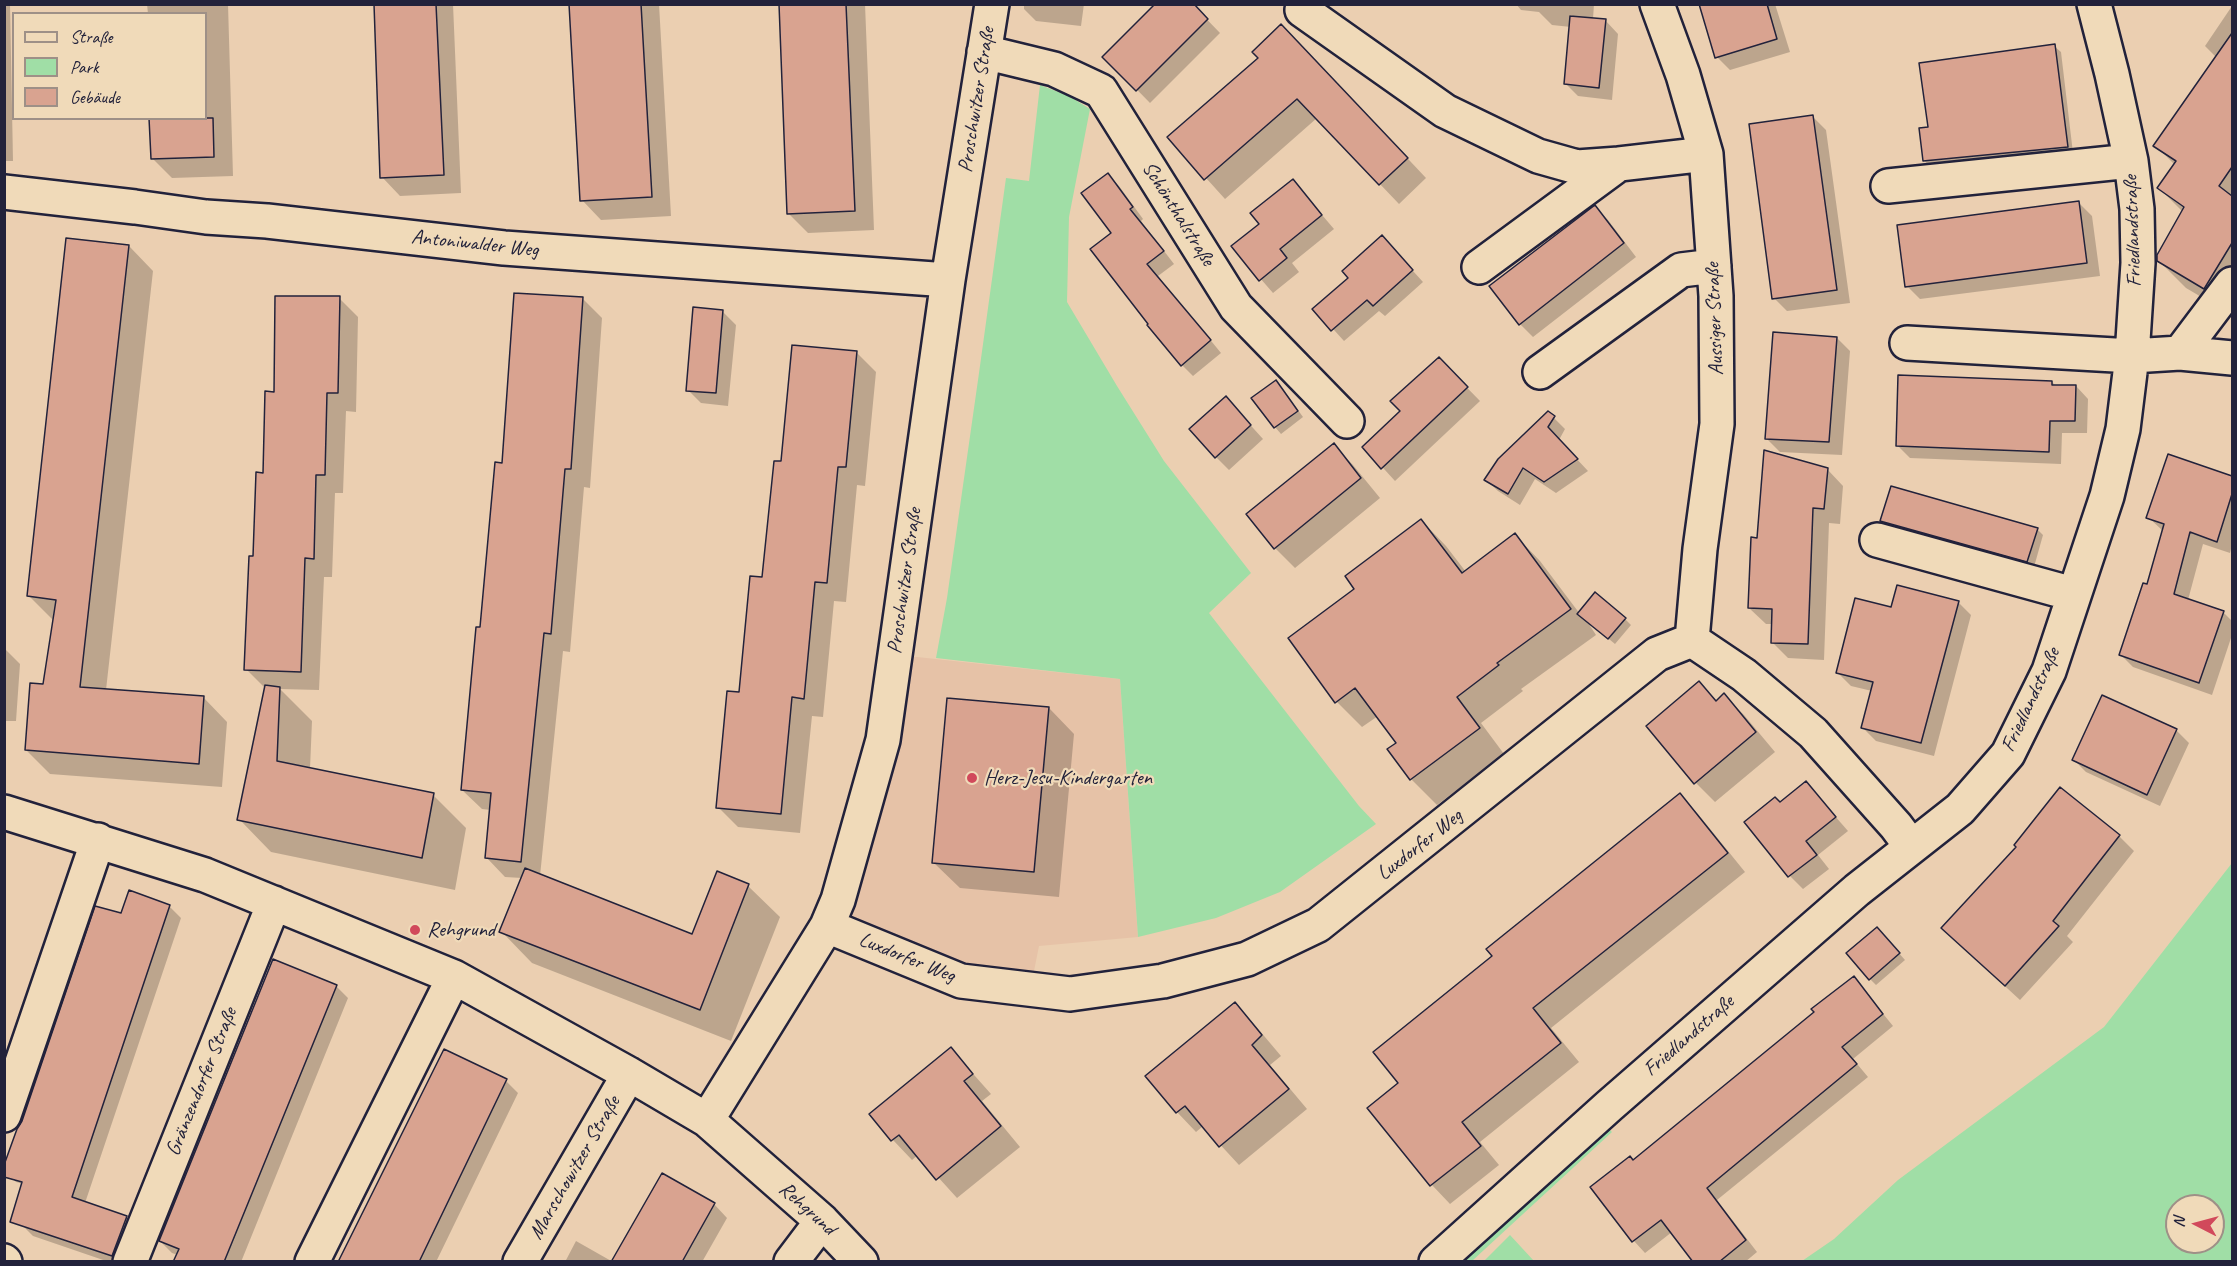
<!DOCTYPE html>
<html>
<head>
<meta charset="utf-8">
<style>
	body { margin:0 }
	#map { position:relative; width:2237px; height:1266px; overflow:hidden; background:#ebcfb1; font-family:Caveat,sans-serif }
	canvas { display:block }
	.frame { position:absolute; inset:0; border:6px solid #22223b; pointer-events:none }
	.legend { position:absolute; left:12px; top:12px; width:195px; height:108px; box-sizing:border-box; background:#f0dab9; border:2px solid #9e9087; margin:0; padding:8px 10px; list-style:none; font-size:18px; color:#22223b }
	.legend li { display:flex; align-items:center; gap:12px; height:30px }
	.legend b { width:30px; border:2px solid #9e9087 }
	.north { position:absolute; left:2165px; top:1194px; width:60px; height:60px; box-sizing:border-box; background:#f0dab9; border:2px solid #9e9087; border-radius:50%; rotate:276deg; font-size:16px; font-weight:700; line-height:24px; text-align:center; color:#22223b }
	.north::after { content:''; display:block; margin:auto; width:21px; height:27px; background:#d1495b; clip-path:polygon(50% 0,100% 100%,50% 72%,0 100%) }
</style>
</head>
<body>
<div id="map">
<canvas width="2237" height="1266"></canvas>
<div class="frame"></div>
<ul class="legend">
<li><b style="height:8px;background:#f0dab9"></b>Straße</li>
<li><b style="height:16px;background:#a0dea6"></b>Park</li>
<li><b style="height:16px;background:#d9a390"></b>Gebäude</li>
</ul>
<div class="north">N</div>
</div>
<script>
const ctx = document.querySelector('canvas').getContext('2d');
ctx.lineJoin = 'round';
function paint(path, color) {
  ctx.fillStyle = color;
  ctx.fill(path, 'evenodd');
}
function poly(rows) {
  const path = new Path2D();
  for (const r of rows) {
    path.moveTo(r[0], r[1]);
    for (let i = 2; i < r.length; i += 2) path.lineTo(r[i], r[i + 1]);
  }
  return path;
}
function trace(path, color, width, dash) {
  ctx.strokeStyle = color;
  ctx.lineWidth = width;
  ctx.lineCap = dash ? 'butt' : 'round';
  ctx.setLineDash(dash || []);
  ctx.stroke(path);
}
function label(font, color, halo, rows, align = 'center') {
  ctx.font = font + ' Caveat,sans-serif';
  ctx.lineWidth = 4.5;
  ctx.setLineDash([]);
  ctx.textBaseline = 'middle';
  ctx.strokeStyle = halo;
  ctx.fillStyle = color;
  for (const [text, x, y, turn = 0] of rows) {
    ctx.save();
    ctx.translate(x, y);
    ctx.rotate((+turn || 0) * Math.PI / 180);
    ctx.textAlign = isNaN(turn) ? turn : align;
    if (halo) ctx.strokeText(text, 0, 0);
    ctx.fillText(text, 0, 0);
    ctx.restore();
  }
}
paint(poly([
	[908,656,1120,679,1138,937,1039,946,1033,976,965,970,843,921]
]), '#e6c2a7');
paint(poly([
	[1040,85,1069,96,1090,109,1069,217,1067,302,1117,386,1164,461,1251,573,1209,613,1359,806,1376,824,1280,892,1216,918,1138,937,1120,679,936,658,947,598,979,373,1006,178,1029,181],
	[2232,863,2232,1261,1802,1261,1834,1239,1898,1180,2104,1027],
	[2177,1206,2213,1206,2213,1242,2177,1242],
	[1606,1126,1612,1132,1472,1261,1458,1262],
	[1510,1235,1534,1261,1484,1261]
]), '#a0dea6');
paint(poly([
	[4,4,10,4,13,161,4,161],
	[147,4,228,4,233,176,172,178,152,158,206,118,206,14,148,14],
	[375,4,453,4,461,193,400,196,382,177],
	[570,4,659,4,671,216,601,220,582,200],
	[780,4,865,4,874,230,808,233,788,213],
	[1024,4,1084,4,1081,26,1036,21,1024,9],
	[1192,4,1220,33,1150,103,1105,57],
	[1516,4,1594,4,1593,19,1605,20,1618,34,1612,100,1578,96,1565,83,1571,27,1552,25,1539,12,1521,10],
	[1701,4,1775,4,1790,52,1730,70,1717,57],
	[2232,6,2232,315,2186,288,2158,260,2183,212,2159,188,2175,165,2155,145,2217,58,2205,46],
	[1301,45,1426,178,1399,204,1317,118,1225,199,1169,137],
	[2054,46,2061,52,2073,153,1930,167,1924,160,1930,128],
	[1813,117,1826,130,1850,303,1787,311,1774,298],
	[1107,175,1119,186,1143,219,1141,221,1174,264,1158,276,1221,353,1193,376,1182,365,1113,233],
	[1293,181,1334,229,1292,263,1299,272,1273,293,1233,247,1261,224],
	[2079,203,2092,216,2100,276,1920,299,1907,286],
	[1595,207,1608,220,1636,257,1533,337,1520,324],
	[129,246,153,271,106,690,203,697,227,722,222,787,50,774,26,750,45,685,54,621,29,596],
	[1393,249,1423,282,1385,316,1379,311,1344,341,1315,309],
	[339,298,358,317,356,412,346,411,343,493,335,493,332,577,324,577,319,690,280,689,312,721,310,769,433,795,466,828,455,890,271,852,239,819,265,688,246,669,254,558,276,393],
	[583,299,602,318,590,488,584,487,570,652,563,651,540,876,693,936,748,886,780,917,731,1041,532,963,501,931,522,878,505,877,486,857,491,810,482,809,462,790,503,464],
	[723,312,736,325,728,406,701,403,688,390],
	[1837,338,1850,351,1842,455,1780,452,1767,439],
	[856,352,876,372,865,486,857,485,846,602,834,601,823,717,812,716,800,833,738,827,718,807,764,579,782,463],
	[1439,359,1480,401,1395,481,1364,447,1402,411],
	[2052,382,2056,386,2076,386,2088,399,2087,433,2062,433,2061,464,1910,458,1897,445],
	[1282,388,1303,417,1281,434,1275,427],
	[1226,398,1263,439,1229,470,1216,457],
	[1554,418,1565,429,1559,440,1588,471,1556,493,1535,479,1520,505,1498,491,1486,480],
	[1334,445,1353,465,1380,498,1295,568,1275,548,1248,514],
	[2168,456,2232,477,2232,545,2230,553,2203,544,2188,600,2223,612,2232,621,2232,635,2212,695,2133,667,2121,655,2148,586,2163,531,2148,517],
	[1827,469,1843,486,1840,524,1829,523,1824,660,1788,658,1772,642,1773,624,1766,624,1749,608],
	[1421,520,1446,546,1466,572,1515,535,1540,561,1580,614,1625,619,1631,625,1615,644,1587,621,1596,635,1521,689,1523,691,1481,723,1504,754,1437,805,1411,779,1389,750,1398,743,1378,716,1362,727,1337,702,1291,638,1357,589],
	[1882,520,2037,529,2043,535,2034,567,1888,527],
	[1958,602,1971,615,1934,756,1876,741,1862,727,1872,691,1851,686,1837,672,1892,609],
	[4,648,20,664,16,721,4,721],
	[1699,683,1717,701,1724,695,1744,715,1775,752,1715,802,1696,783,1648,726],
	[2103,697,2176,730,2189,743,2160,806,2086,772,2074,760],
	[1049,708,1074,734,1059,897,960,888,934,863],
	[1806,783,1848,831,1818,855,1829,869,1803,889,1790,876,1746,822,1780,804],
	[2060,789,2119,836,2134,851,2067,936,2073,942,2020,1000,1958,943,2018,847],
	[1680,795,1698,814,1745,872,1551,1028,1579,1062,1480,1142,1499,1165,1450,1204,1432,1185,1370,1108,1400,1083,1494,957],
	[169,906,181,918,85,1203,126,1217,138,1229,126,1262,109,1262,33,1236,21,1224,27,1185,16,1182,4,1171,122,915],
	[1883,935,1905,960,1876,985,1870,979],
	[1854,978,1893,1026,1853,1059,1868,1077,1717,1200,1757,1252,1745,1262,1694,1262,1672,1232,1645,1253,1634,1241,1592,1188,1633,1162,1816,1012],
	[336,986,348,998,241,1262,175,1262,178,1255,172,1253,160,1241],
	[1235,1004,1254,1024,1281,1056,1270,1065,1307,1109,1239,1165,1203,1126,1196,1132,1177,1112,1148,1077],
	[951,1049,991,1094,982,1101,1020,1147,957,1198,918,1155,912,1160,893,1140,871,1114],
	[506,1081,518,1093,436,1262,340,1262],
	[714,1204,727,1218,702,1262,625,1262],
	[576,1241,613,1262,565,1262]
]), '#0003');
const building = poly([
	[374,4,436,4,444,175,380,178,374,4],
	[569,4,641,4,652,197,580,201,569,4],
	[779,4,846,4,855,211,787,214,779,4],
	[1155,4,1194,4,1208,19,1136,91,1102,57,1155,4],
	[1699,4,1767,4,1777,39,1715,58,1699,4],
	[1570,16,1606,19,1599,88,1564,84,1570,16],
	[1281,24,1408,158,1379,185,1297,99,1204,180,1167,137,1258,58,1252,52,1281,24],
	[2232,33,2232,167,2219,186,2232,196,2232,243,2204,289,2157,261,2157,255,2184,207,2157,188,2176,161,2153,146,2232,33],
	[2055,44,2068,147,1923,161,1919,128,1928,127,1919,63,2055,44],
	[1813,115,1837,290,1772,299,1749,124,1813,115],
	[149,118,213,118,214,157,151,159,149,118],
	[1108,173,1133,207,1130,209,1164,251,1147,264,1211,340,1181,366,1147,325,1148,324,1090,249,1111,233,1081,193,1108,173],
	[1293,179,1322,215,1280,249,1287,258,1259,281,1231,246,1259,224,1250,213,1293,179],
	[2079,201,2087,263,1905,287,1897,225,2079,201],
	[1595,205,1624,243,1519,325,1489,286,1595,205],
	[1382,235,1413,270,1373,306,1367,300,1331,331,1312,309,1348,278,1342,271,1382,235],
	[66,238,129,245,80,687,204,696,199,764,25,750,30,683,43,684,56,600,27,596,66,238],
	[514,293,583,297,571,469,565,469,551,634,544,633,521,862,485,858,491,793,461,790,476,627,480,627,495,462,502,463,514,293],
	[275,296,340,296,338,393,327,393,325,475,316,475,314,559,305,558,301,672,244,670,249,556,253,556,256,472,263,473,265,391,274,392,275,296],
	[693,307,723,310,716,393,686,391,693,307],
	[1773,332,1837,337,1829,442,1765,439,1773,332],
	[792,345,857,351,846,467,838,467,827,583,815,582,804,699,792,697,781,814,716,808,727,691,739,692,750,576,762,577,774,461,781,461,792,345],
	[1439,357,1468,387,1381,469,1362,447,1400,411,1390,401,1439,357],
	[1898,375,2052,381,2052,385,2076,385,2075,421,2050,421,2049,452,1896,446,1898,375],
	[1276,380,1298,411,1274,428,1251,398,1276,380],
	[1226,396,1251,425,1215,458,1189,429,1226,396],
	[1548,411,1555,416,1548,427,1578,459,1544,482,1523,468,1508,494,1484,480,1498,459,1548,411],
	[1334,443,1361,478,1274,549,1246,514,1334,443],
	[1764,450,1828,468,1824,509,1813,508,1808,644,1771,643,1772,609,1748,608,1751,537,1757,538,1764,450],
	[2168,454,2232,476,2232,494,2217,542,2190,532,2174,594,2224,611,2199,683,2119,655,2143,583,2147,584,2164,524,2146,518,2168,454],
	[1891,486,2038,528,2027,562,1880,521,1891,486],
	[1421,519,1462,573,1515,533,1571,609,1497,663,1499,665,1457,697,1480,728,1410,780,1387,749,1396,743,1355,688,1335,703,1288,638,1354,589,1345,576,1421,519],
	[1897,585,1959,601,1921,743,1861,728,1873,682,1836,673,1855,598,1891,607,1897,585],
	[1595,592,1626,618,1608,639,1577,614,1595,592],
	[1699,681,1716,701,1724,693,1756,732,1694,784,1646,726,1699,681],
	[265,685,280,687,277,761,434,793,422,858,237,820,265,685],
	[2102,695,2177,729,2147,795,2072,760,2102,695],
	[947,698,1049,707,1034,872,932,863,947,698],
	[1806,781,1836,817,1806,841,1817,855,1788,877,1744,822,1775,797,1780,802,1806,781],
	[2060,787,2120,835,2053,921,2059,926,2005,986,1941,928,2016,847,2014,845,2060,787],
	[1680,793,1728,853,1533,1008,1561,1043,1462,1122,1481,1146,1430,1186,1367,1108,1398,1083,1373,1052,1492,956,1486,949,1680,793],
	[525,868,692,934,717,871,749,884,700,1010,499,932,525,868],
	[129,890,170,905,72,1197,127,1216,112,1256,10,1222,22,1182,4,1177,4,1165,17,1129,22,1121,95,906,121,913,129,890],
	[1877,927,1900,953,1869,980,1846,953,1877,927],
	[273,959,337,985,224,1262,173,1262,179,1249,159,1241,273,959],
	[1854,976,1883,1014,1842,1047,1857,1064,1707,1188,1746,1240,1719,1262,1693,1262,1661,1220,1632,1242,1590,1187,1630,1156,1633,1160,1814,1012,1811,1009,1854,976],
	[1235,1002,1262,1035,1252,1045,1289,1089,1219,1147,1185,1106,1176,1113,1145,1076,1235,1002],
	[951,1047,973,1074,964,1081,1001,1126,936,1180,899,1135,891,1141,869,1114,951,1047],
	[444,1049,507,1079,419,1262,338,1262,444,1049],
	[662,1173,715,1203,692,1244,682,1262,611,1262,662,1173]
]);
paint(building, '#d9a390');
trace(building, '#22223b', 1.5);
const minor = poly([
	[1657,4,1683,75,1706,154,1716,296,1717,424,1700,549,1692,640],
	[1302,10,1445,111,1538,156,1577,167,1619,164],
	[984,52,1054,69,1101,91,1236,307,1347,421],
	[1888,186,2131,161],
	[4,192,135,207,206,217,267,221,504,248,948,280],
	[1479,267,1619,164,1706,154],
	[1907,343,2132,356,2180,353,2232,358],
	[2180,353,2232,284],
	[1540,372,1681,270,1714,266],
	[1877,540,2073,594],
	[4,812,205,875,454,977,629,1074,707,1120,822,1221,861,1262],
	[827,926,961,981,1070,994,1163,981,1247,959,1318,925,1657,654,1692,640,1744,675,1813,733,1896,826,1911,846],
	[4,1115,98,840],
	[707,1120,827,926,838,900,883,740,948,280,992,4],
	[4,1261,5,1262],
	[130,1262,274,903],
	[312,1262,454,977],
	[520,1262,629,1074],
	[791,1262,822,1221],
	[1436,1262,1609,1106,1857,890,1960,809,2008,754,2049,671,2107,496,2123,429,2132,356,2138,263,2137,209,2131,161,2112,74,2094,4]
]);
trace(minor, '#22223b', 38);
trace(minor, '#f0dab9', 33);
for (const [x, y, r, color] of [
	[972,778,6,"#d1495b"],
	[415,930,6,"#d1495b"]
]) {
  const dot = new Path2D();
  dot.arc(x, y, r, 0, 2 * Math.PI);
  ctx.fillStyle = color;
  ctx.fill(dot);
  trace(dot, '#f0dab9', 2);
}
label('21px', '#22223b', '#f0dab9', [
	["Proschwitzer Straße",977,100,-81],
	["Schönthalstraße",1178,214,58],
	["Friedlandstraße",2133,231,-92],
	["Antoniwalder Weg",475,244,6],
	["Aussiger Straße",1715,319,-92],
	["Proschwitzer Straße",905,581,-82],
	["Friedlandstraße",2031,700,-65],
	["Luxdorfer Weg",1420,845,-38],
	["Luxdorfer Weg",907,958,22],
	["Friedlandstraße",1689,1036,-41],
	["Gränzendorfer Straße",202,1082,-68],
	["Marschowitzer Straße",575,1168,-60],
	["Rehgrund",807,1209,42]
]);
label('21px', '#22223b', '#f0dab9', [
	["Herz-Jesu-Kindergarten",984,778],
	["Rehgrund",427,930]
], 'left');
</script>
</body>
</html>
